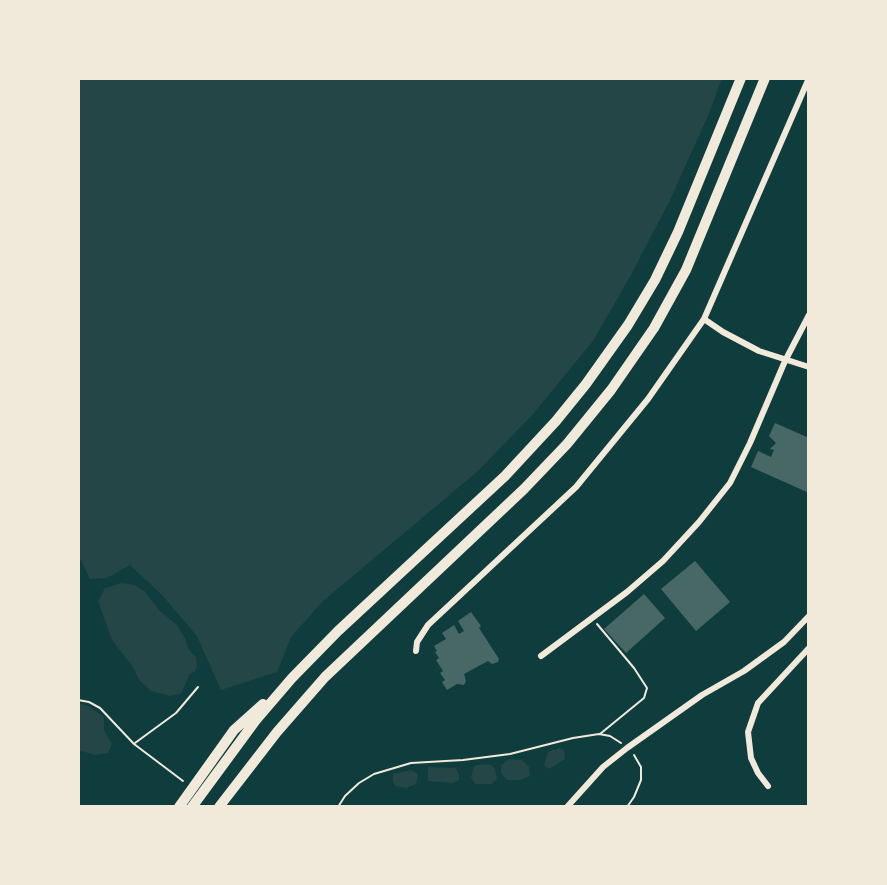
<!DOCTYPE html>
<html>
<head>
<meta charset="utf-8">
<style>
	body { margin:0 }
	#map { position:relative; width:887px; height:885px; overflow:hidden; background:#0f3d3e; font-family:Raleway,sans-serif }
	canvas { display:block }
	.frame { position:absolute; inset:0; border:80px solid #f1e9da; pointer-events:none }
</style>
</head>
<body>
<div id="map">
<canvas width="887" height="885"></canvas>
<div class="frame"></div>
</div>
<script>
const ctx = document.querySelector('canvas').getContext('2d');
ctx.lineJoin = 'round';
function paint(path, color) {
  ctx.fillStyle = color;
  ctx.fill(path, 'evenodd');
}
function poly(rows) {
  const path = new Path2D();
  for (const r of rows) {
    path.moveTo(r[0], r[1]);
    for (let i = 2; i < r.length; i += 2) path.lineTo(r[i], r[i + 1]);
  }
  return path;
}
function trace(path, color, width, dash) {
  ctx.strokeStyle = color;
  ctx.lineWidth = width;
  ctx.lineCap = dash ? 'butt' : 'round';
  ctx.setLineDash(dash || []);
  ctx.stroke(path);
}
paint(poly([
	[78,78,722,78,710,111,671,198,632,273,593,341,533,414,478,471,323,601,291,637,277,672,221,690,197,636,162,595,130,565,107,578,90,579,78,554],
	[122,583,135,585,144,591,159,610,177,625,185,638,189,650,196,657,197,666,195,671,189,675,183,690,180,694,170,696,151,691,139,680,133,667,112,640,98,601,105,588],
	[78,703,88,706,104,717,104,730,112,744,108,753,95,755,78,750],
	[559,748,564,750,565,759,549,769,544,765,548,752],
	[510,759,522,760,529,767,530,776,520,780,507,780,501,773,501,765],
	[483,764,491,765,495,769,497,779,492,784,475,784,471,777,474,766],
	[428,767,456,768,459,775,459,780,453,783,428,781],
	[411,770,418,774,416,784,406,788,395,786,393,781,393,774]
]), '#244646');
paint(poly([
	[775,423,809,438,809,493,751,467,758,451,771,457,774,450,770,449,776,443,769,436],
	[695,561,730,602,696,631,661,589],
	[644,594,665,618,626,653,604,629],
	[471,612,481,626,479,628,499,659,498,662,492,664,488,661,464,674,466,681,464,685,457,684,447,690,442,682,445,680,440,673,443,671,436,660,439,658,435,652,437,651,434,646,446,639,442,633,454,625,459,634,464,631,458,621]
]), '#486865');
trace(poly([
	[597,624,634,668,647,688,644,698,600,734],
	[78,700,89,702,100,708,134,744,183,781],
	[135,743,176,713,198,687],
	[338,807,345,796,359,783,374,774,411,763,463,760,510,754,573,738,599,734,610,736,621,743],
	[627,807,634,797,641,780,641,767,634,755]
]), '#f1e9da', 2);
trace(poly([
	[704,319,723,332,759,351,809,367],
	[416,651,417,642,428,625,576,487,648,399,704,319,809,78],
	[541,656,627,592,663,561,699,522,730,483,750,443,785,361,809,315],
	[768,786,758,773,751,758,748,732,758,703,809,648],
	[567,807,603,767,627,748,702,695,744,671,784,642,809,616]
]), '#f1e9da', 6);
trace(poly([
	[179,807,234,730,263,704],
	[192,807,256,720,292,678,338,631,505,476,556,421,586,384,628,325,655,280,678,232,741,78],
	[219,807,277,732,325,677,524,489,567,444,611,390,654,328,686,270,765,78]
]), '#f1e9da', 10);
</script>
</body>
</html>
